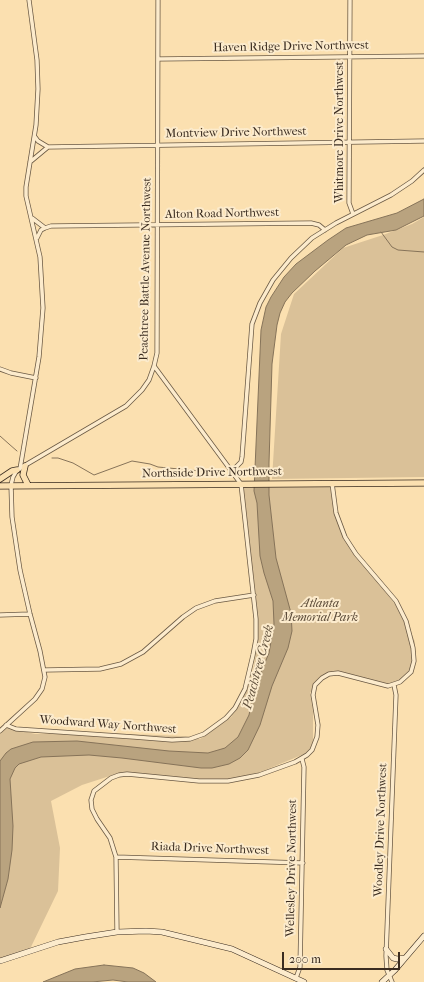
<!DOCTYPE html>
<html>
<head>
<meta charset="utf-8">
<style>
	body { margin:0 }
	#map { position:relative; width:424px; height:982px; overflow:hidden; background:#fbe0b0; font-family:"IM FELL French Canon",serif }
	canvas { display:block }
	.scale { position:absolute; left:282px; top:952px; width:118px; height:18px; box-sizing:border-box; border:2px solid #3a2c20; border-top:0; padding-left:5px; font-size:12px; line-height:14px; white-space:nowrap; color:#3a2c20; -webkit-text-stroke:3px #fcebcc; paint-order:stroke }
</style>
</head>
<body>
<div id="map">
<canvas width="424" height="982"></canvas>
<div class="scale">200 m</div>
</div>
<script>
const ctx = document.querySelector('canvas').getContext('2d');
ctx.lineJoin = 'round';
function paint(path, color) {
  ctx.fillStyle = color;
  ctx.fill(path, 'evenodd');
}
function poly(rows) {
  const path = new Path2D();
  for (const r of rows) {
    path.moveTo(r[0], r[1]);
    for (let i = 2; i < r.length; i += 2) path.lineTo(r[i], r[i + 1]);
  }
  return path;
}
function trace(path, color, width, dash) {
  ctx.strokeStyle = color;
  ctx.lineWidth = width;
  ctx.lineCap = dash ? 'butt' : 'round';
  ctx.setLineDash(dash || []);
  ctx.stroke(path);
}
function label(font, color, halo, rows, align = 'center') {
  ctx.font = font + ' "IM FELL French Canon",serif';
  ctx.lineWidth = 4;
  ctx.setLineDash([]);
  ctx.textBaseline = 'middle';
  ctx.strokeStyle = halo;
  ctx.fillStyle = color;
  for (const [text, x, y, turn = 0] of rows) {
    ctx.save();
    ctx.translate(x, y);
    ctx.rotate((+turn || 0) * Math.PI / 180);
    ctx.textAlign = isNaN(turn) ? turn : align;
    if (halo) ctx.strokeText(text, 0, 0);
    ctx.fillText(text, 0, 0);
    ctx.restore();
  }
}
paint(poly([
	[424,217,424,477,272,479,281,334,294,294,343,248,383,235,412,224],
	[240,482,275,486,330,487,335,514,346,540,404,616,415,642,410,675,395,686,336,672,320,677,310,693,313,711,313,742,309,752,263,771,221,782,116,774,82,785,51,801,60,848,58,891,29,951,0,960,0,734,7,727,35,734,102,733,182,736,200,739,231,717,242,702,247,687,253,671,258,641,256,595]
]), '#dac198');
const water = poly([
	[424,199,424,216,396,230,367,235,346,245,315,271,292,293,285,302,280,313,277,325,272,364,269,463,269,495,276,558,291,613,292,631,288,648,272,686,260,725,248,750,240,758,229,764,212,768,201,768,122,758,89,755,41,757,19,764,15,768,10,779,13,826,12,850,8,879,0,908,0,761,6,753,11,749,33,742,77,741,169,751,208,753,225,748,238,737,249,715,255,686,269,653,274,624,273,601,264,573,260,556,257,503,254,491,261,330,266,307,271,297,284,277,296,264,328,240,346,228,397,213,424,199],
	[104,965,133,968,144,973,156,982,128,982,113,980,92,982,43,982,75,969,104,965]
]);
paint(water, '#b9a37f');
trace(water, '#867359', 1);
trace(poly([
	[381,232,392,247,398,250,424,252],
	[0,436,9,444,17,451],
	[52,458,58,458,73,463,94,475,132,461,150,464,158,467,211,472,225,471],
	[247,472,254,472]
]), '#867359', 1);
const street = poly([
	[350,0,349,203,353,214],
	[158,59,424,56],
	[35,137,38,141,48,147,424,141],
	[30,162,48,147],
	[32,218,45,228],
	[37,238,41,230,45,228,51,226,311,223,319,225,325,230],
	[0,369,11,373,36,378],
	[20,469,39,357,43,308,40,257,26,196,26,187,36,125,38,89,37,60,29,0],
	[232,471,241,462,242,457,252,324,260,303,273,280,291,258,312,238,336,223,391,195,412,181,424,170],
	[0,615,30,614],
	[45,670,100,669,121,664,143,652,183,617,196,608,215,601,254,595],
	[6,725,16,729,134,737,172,740,190,739,204,734,226,718,235,708,245,689,253,655,256,639,256,619,241,484,154,366],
	[0,731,35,699,42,689,45,677,40,651,30,614,20,570,12,517,11,485,13,477,17,470,126,406,142,390,149,380,154,366,157,353,158,0],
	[116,857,303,863],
	[117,932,116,857,110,838,97,819,92,809,91,800,94,791,111,778,119,775,127,774,199,781,228,781,259,775,295,762,307,755,312,750,317,737,318,725,313,695,315,685,322,678,329,674,338,673,388,686,400,682,411,672,414,661,413,648,406,621,396,601,356,554,345,537,336,513,332,483],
	[296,978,300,967,304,767,302,759],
	[392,982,387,970,386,956,396,695,394,685]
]);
const secondary = poly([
	[386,949,393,958,397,959,405,958],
	[0,961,58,942,85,937,117,932,146,931,162,932,232,949,304,982],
	[382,982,395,970,424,936]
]);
const primary = poly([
	[25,466,23,475,28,485],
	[0,479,12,471,17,470],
	[0,486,424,483]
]);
trace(street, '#6a5944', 5);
trace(secondary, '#3a2c20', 6);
trace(primary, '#3a2c20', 7);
trace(street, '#fcebcc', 3.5);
trace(secondary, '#fcebcc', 5);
trace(primary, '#fbe0b0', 5.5);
label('12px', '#3a2c20', '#fcebcc', [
	["Haven Ridge Drive Northwest",291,47,-1],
	["Whitmore Drive Northwest",340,132,-90],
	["Montview Drive Northwest",236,133,-1],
	["Alton Road Northwest",222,214,-1],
	["Peachtree Battle Avenue Northwest",146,269,-89],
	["Northside Drive Northwest",212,473,-1],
	["Woodward Way Northwest",108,725,4],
	["Woodley Drive Northwest",381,830,-88],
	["Riada Drive Northwest",210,849,2],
	["Wellesley Drive Northwest",292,868,-89]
]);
label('italic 12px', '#5a4a38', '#fcebcc', [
	["Atlanta",320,604],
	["Memorial Park",320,618]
]);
label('italic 13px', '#60503c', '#fcebcc', [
	["Peachtree Creek",259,667,-75]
]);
</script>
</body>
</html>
